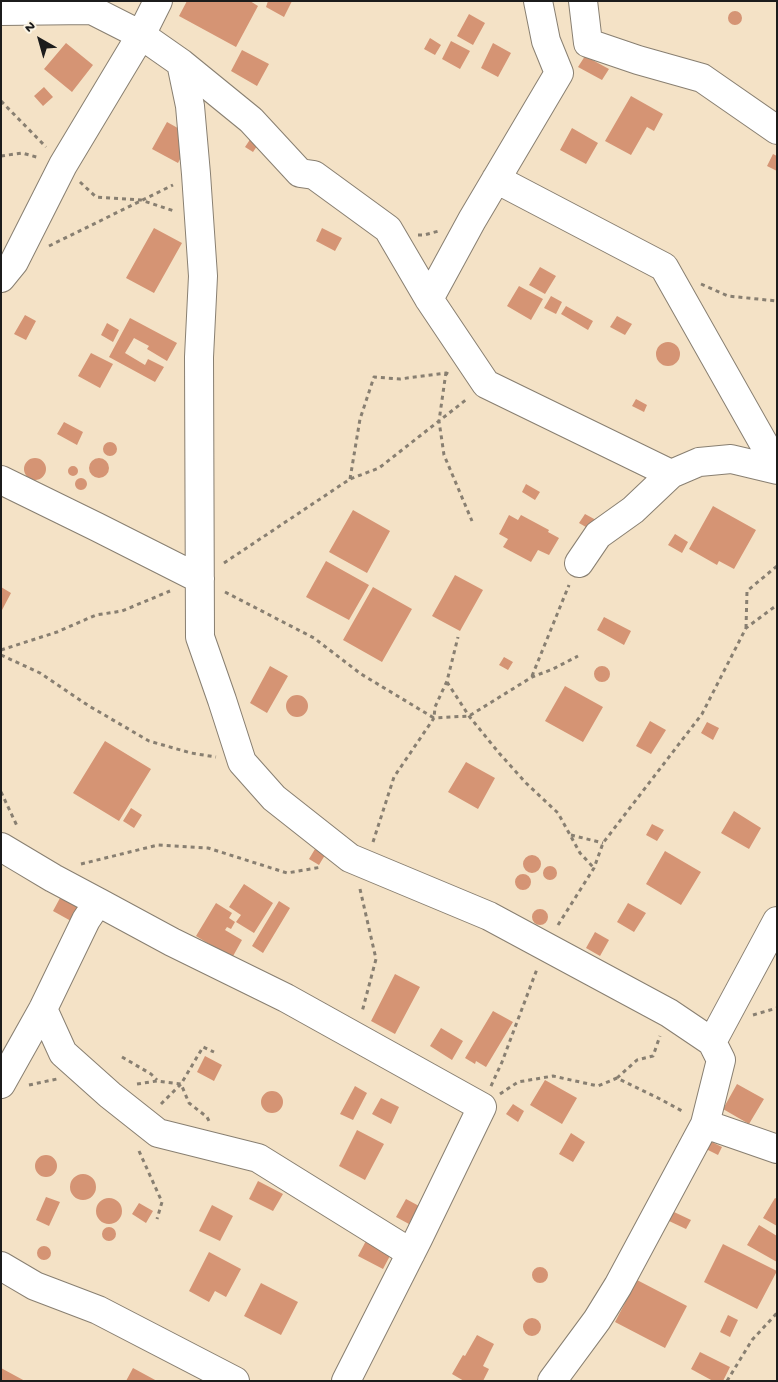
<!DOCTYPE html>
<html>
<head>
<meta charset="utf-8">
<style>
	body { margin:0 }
	#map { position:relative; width:778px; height:1382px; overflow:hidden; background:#f4e2c6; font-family:"Gochi Hand",sans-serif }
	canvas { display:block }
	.frame { position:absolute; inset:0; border:2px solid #1c1c1c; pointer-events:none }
	.north { position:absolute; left:15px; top:15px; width:50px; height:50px; -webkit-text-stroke:4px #fcf5e5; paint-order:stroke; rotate:322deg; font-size:14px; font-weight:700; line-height:20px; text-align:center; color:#1c1c1c }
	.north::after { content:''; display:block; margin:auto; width:18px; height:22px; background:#1c1c1c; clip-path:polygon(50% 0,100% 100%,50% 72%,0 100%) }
</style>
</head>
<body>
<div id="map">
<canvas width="778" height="1382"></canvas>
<div class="frame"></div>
<div class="north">N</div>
</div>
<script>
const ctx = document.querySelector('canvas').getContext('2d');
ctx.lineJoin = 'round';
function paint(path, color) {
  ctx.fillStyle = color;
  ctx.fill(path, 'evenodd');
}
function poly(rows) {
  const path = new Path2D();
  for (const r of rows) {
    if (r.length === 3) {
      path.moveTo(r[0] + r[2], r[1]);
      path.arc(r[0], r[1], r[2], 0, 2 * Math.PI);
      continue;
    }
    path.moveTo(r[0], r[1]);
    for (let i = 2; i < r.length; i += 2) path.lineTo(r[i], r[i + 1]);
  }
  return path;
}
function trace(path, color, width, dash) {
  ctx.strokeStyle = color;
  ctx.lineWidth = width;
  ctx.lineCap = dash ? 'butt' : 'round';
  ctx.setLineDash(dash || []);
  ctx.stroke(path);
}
paint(poly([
	[187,1,250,1,258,6,236,47,179,16],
	[268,1,292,1,284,17,266,7],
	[735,18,7],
	[469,14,485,23,473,45,457,36],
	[430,38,441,45,435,55,424,49],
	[451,41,470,51,460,69,442,59],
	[66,43,93,65,72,92,44,69],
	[493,43,511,53,498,77,481,68],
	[242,50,269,64,257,86,231,71],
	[585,56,609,69,602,80,578,67],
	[44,87,53,97,43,106,34,96],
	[631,96,663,114,654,131,647,127,631,155,605,141],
	[167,122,192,136,178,163,152,149],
	[572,128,598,143,586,164,560,150],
	[253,135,261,140,253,152,245,147],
	[773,154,777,156,777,171,767,166],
	[154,228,182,243,154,293,126,278],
	[322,228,342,238,335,251,316,241],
	[540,267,556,276,545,294,529,285],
	[519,286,543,299,531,320,507,306],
	[551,296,562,302,556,314,544,308],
	[566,306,593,321,588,330,561,314],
	[25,315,36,321,26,340,14,334],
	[617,316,632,324,625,335,610,327],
	[130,318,177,343,167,361,147,349,149,346,134,338,125,353,145,365,148,359,164,367,155,382,109,357],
	[107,323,119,330,113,342,101,335],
	[668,354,12],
	[91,353,113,364,100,388,78,376],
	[636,399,647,405,644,412,632,406],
	[64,422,83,432,77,445,57,434],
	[110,449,7],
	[35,469,11],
	[99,468,10],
	[73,471,5],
	[81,484,6],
	[526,484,540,492,535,500,522,492],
	[713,506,756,530,734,569,719,561,717,565,689,549],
	[353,510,390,531,367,573,329,552],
	[585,514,596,520,591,530,579,523],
	[509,515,518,520,521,515,549,530,548,532,559,538,549,555,538,550,531,562,503,547,508,539,499,534],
	[675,534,688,542,682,553,668,545],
	[326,561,369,585,349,620,306,597],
	[455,575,483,590,460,631,432,616],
	[1,587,11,593,1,612],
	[373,587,412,609,382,662,343,640],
	[604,617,631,631,624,645,597,630],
	[504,657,513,662,508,670,499,665],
	[602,674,8],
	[270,666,288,676,267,713,250,703],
	[565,686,603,707,583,742,545,721],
	[297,706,11],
	[650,721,666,730,651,754,636,746],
	[707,722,719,728,713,740,701,733],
	[105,741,151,769,119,821,73,793],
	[466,762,495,778,478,809,448,792],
	[131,808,142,815,134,828,123,821],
	[734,811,761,828,749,849,721,833],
	[652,824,664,830,657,841,646,835],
	[315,849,325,855,319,865,309,859],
	[665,851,701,872,681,905,646,884],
	[532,864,9],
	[550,873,7],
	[523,882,8],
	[244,884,273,903,254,933,236,922,241,915,229,907],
	[60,898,87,912,80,926,53,911],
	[279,901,290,908,263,953,252,946],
	[216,903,232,913,229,918,235,922,231,929,227,927,225,930,242,940,232,958,196,936],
	[628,903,646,913,634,932,617,922],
	[540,917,8],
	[595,932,609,940,600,956,586,948],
	[395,974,420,987,395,1034,371,1021],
	[493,1011,513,1022,486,1067,476,1061,475,1064,465,1058],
	[441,1028,463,1041,452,1060,430,1046],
	[205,1056,222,1065,214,1081,197,1072],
	[545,1080,577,1098,562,1124,530,1105],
	[737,1084,764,1099,749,1124,723,1109],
	[355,1086,367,1093,353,1120,340,1114],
	[272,1102,11],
	[381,1098,399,1107,391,1124,372,1114],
	[513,1104,524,1111,518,1122,506,1114],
	[357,1130,384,1144,365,1180,339,1166],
	[571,1133,585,1142,573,1162,559,1154],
	[710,1141,722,1147,718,1155,706,1149],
	[46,1166,11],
	[83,1187,13],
	[258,1181,283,1194,273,1211,249,1199],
	[46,1197,60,1202,49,1226,36,1220],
	[775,1198,777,1199,777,1226,763,1218],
	[109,1211,13],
	[406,1199,419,1206,409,1224,396,1217],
	[139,1203,153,1211,146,1223,132,1214],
	[212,1205,233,1216,220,1241,199,1231],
	[674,1212,691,1220,686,1229,669,1221],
	[759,1225,777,1236,777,1262,747,1245],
	[109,1234,7],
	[367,1239,392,1252,383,1269,358,1256],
	[723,1244,777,1271,757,1309,704,1282],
	[44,1253,7],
	[209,1252,241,1269,226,1297,215,1291,209,1302,189,1291],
	[540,1275,8],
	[637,1280,687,1306,665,1348,615,1322],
	[261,1283,298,1302,281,1335,244,1316],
	[728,1315,738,1320,730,1337,720,1332],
	[532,1327,9],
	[477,1335,494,1344,483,1366,489,1369,483,1381,464,1381,452,1374,463,1355,465,1356],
	[700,1352,730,1367,723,1381,713,1381,691,1369],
	[1,1368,25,1381,1,1381],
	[133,1368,157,1381,126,1381]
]), '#d59474');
const minor = poly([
	[74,1,141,35,181,63,251,120,300,173,314,175,388,229,429,299,486,384,671,474],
	[583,1,588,43,638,60,702,78,777,130],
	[1,11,91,10],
	[181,63,190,106,196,174,203,276,199,357,200,637,222,700,242,762,274,798,350,858,489,916,669,1013,712,1042,721,1060,705,1124,618,1286,597,1320,552,1381],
	[496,179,664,267,777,467],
	[1,278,14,262,63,165,141,35,158,1],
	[429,299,472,220,559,73,546,41,538,1],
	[1,480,97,527,200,579],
	[579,563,598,535,633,510,671,474,699,462,731,459,777,470],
	[1,847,53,878,98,902,86,920,43,1009,1,1084],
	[98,902,172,942,286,998,482,1107,418,1239,346,1381],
	[43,1009,63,1053,110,1095,158,1133,258,1158,411,1253],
	[712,1042,777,921],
	[705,1124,777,1149],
	[1,1266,35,1286,98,1310,235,1381]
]);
trace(minor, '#887f71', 30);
trace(poly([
	[1,101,46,147],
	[1,156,22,153,40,158],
	[80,182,96,197,141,200,174,211],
	[418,235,424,235,439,231],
	[49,246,173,185],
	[701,284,728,296,777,301],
	[446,372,439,421,444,455,472,521],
	[350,479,360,419,374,377,400,379,446,373,451,375],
	[224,563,350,479,379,468,467,399],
	[225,592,314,638,361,674,434,718,435,707,447,681,458,637],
	[746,628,747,591,777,566],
	[1,650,57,632,96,615,122,611,170,591],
	[1,655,40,673,89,706,149,741,191,753,216,757],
	[532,676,569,585],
	[447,682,469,716,499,753,526,783,558,813,580,853,594,868],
	[1,792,18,828],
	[571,835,603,843],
	[373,842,394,777,434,718,469,716,532,677,553,669,578,656],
	[81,864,158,845,208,848,287,873,322,867],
	[360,889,376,959,362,1012],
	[558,925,594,868,603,843,702,714,746,628,777,605],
	[753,1015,777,1008],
	[122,1057,151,1074,157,1080],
	[617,1078,637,1060,653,1056,660,1036],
	[137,1084,157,1081,181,1084,203,1047,214,1052],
	[29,1085,57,1079],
	[491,1086,502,1062,537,969],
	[500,1094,518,1082,553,1076,598,1086,617,1078,660,1099,684,1112],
	[161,1104,181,1084,189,1103,207,1117,209,1121],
	[139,1151,162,1202,157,1219],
	[727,1381,752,1340,777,1313]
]), '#887f71', 3, [4, 4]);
trace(minor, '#fff', 28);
</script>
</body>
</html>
